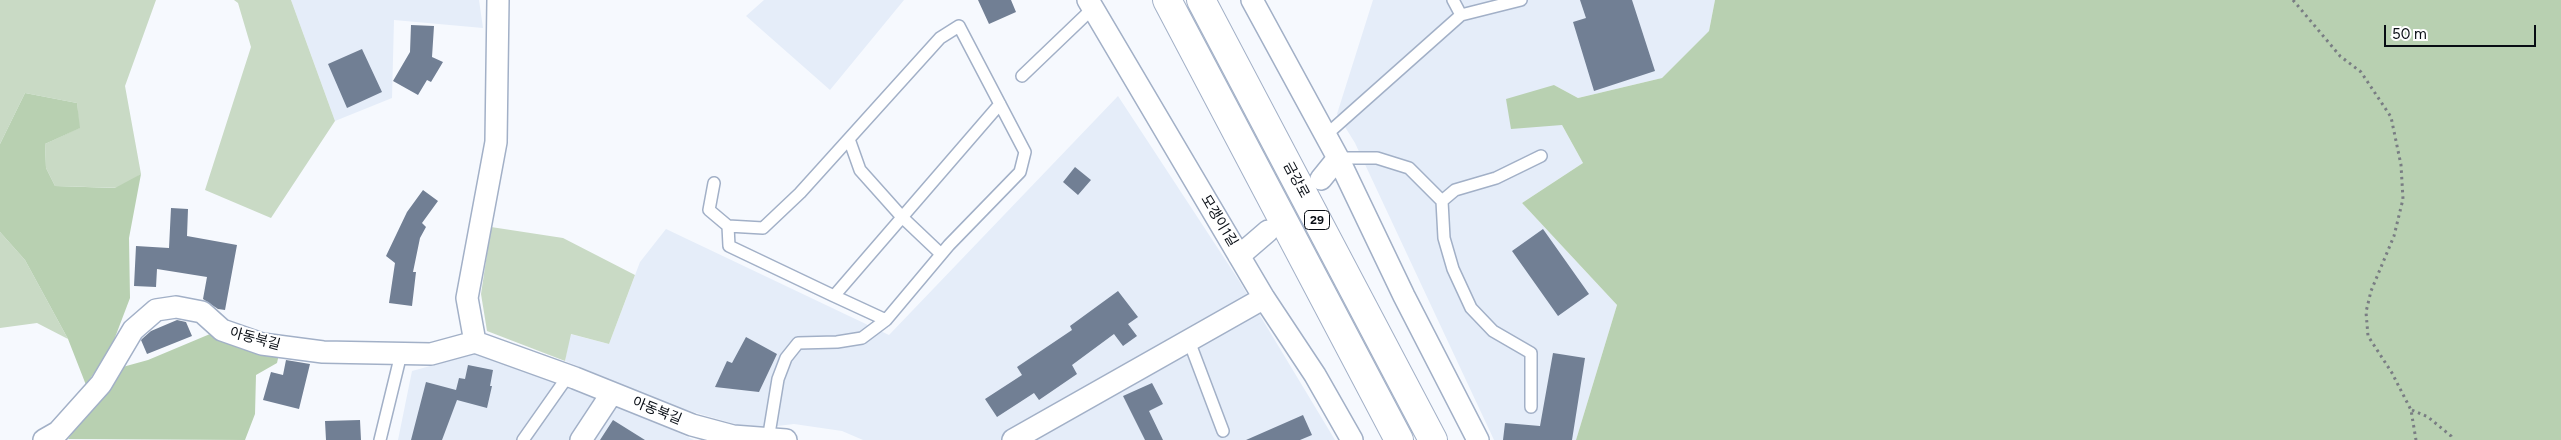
<!DOCTYPE html>
<html>
<head>
<meta charset="utf-8">
<style>
	body { margin:0 }
	#map { position:relative; width:2561px; height:440px; overflow:hidden; background:#f6f9fe; font-family:Figtree,sans-serif }
	canvas { display:block }
	.scale { position:absolute; left:2384px; top:25px; width:152px; height:22px; box-sizing:border-box; border:2px solid #080d14; border-top:0; padding-left:6px; font-size:15px; line-height:18px; white-space:nowrap; color:#080d14; -webkit-text-stroke:4px #fff; paint-order:stroke }
</style>
</head>
<body>
<div id="map">
<canvas width="2561" height="440"></canvas>
<div class="scale">50 m</div>
</div>
<script>
const ctx = document.querySelector('canvas').getContext('2d');
ctx.lineJoin = 'round';
function fillPath(path, color) { ctx.fillStyle = color; ctx.fill(path, 'evenodd'); }
const toPath = rows => new Path2D(rows.map(r => 'M' + r).join(''));
function strokePath(path, color, width, dash) { ctx.strokeStyle = color; ctx.lineWidth = width; ctx.lineCap = dash ? 'butt' : 'round'; ctx.setLineDash(dash || []); ctx.stroke(path); }
function drawText(font, color, halo, rows, align = 'center') {
  ctx.font = font + ' Figtree,"Noto Sans KR",sans-serif'; ctx.lineWidth = 4; ctx.setLineDash([]); ctx.textBaseline = 'middle'; ctx.strokeStyle = halo; ctx.fillStyle = color; for (const [text, x, y, turn = 0] of rows) {
    ctx.save(); ctx.translate(x, y); ctx.rotate((+turn || 0) * Math.PI / 180); ctx.textAlign = isNaN(turn) ? turn : align; if (halo) ctx.strokeText(text, 0, 0); ctx.fillText(text, 0, 0); ctx.restore();
  }
}
fillPath(toPath([
	[291,0,479,0,483,28,394,20,392,98,335,121],
	[764,0,904,0,830,90,746,16],
	[1373,0,1715,0,1709,31,1662,78,1578,98,1554,85,1562,125,1583,163,1522,203,1617,305,1576,440,1494,440,1355,143,1337,114],
	[1118,96,1238,279,1335,440,863,440,842,431,794,424,752,429,676,407,565,361,570,334,609,344,640,262,666,229,889,335],
	[474,354,615,402,694,440,398,440,412,371]
]), '#e5edf9');
fillPath(toPath([
	[0,0,156,0,125,86,141,174,121,188,55,186,46,168,45,144,79,128,77,103,25,93,0,144],
	[234,0,291,0,335,121,271,218,205,190,251,47,238,3],
	[491,227,563,238,635,275,609,344,571,334,565,361,487,331,481,294],
	[0,232,25,260,68,339,37,323,0,328]
]), '#c9dac5');
fillPath(toPath([
	[1715,0,2561,0,2561,440,1576,440,1617,305,1522,203,1583,163,1562,125,1511,129,1506,99,1554,85,1578,98,1662,78,1709,31],
	[25,93,77,103,80,128,45,144,46,168,55,186,115,188,141,174,129,238,130,298,111,348,86,385,68,339,25,260,0,232,0,144],
	[210,334,279,354,277,363,256,375,255,414,245,440,68,439,119,368,148,360]
]), '#b8d0b1');
fillPath(toPath([
	[978,0,1011,0,1016,12,989,24],
	[1580,0,1632,0,1655,71,1594,91,1573,22,1586,18],
	[411,25,434,26,432,57,443,62,431,82,427,80,418,95,393,81,410,52],
	[362,49,382,92,347,108,328,64],
	[1075,167,1091,180,1078,195,1063,182],
	[423,190,438,201,422,223,426,227,420,238,413,272,416,272,412,306,389,303,395,263,386,256,407,212],
	[171,208,188,209,187,236,237,245,225,310,218,309,203,299,207,277,157,269,156,287,134,286,136,246,169,248],
	[1543,229,1589,294,1558,316,1512,251],
	[1118,291,1138,317,1128,324,1137,336,1123,346,1114,334,1072,365,1077,374,1039,400,1034,393,997,417,985,399,1022,375,1017,367,1072,330,1070,326],
	[177,320,186,322,192,336,147,354,141,340,143,338,151,331],
	[746,337,777,354,759,392,715,387,727,361,732,363],
	[1553,353,1585,358,1572,440,1503,440,1505,423,1540,426],
	[286,360,310,364,299,409,263,400,271,372,283,375],
	[468,365,493,370,490,386,492,386,487,408,457,400,442,440,411,440,426,382,456,390,459,378,465,379],
	[1152,383,1163,404,1149,411,1163,440,1145,440,1123,396],
	[1303,415,1312,435,1300,440,1246,440],
	[360,420,361,440,326,440,325,421],
	[613,420,645,440,600,440]
]), '#717f94');
const lane = toPath([
	[1453,0,1461,15],
	[1022,76,1093,8],
	[1326,135,1461,15,1521,0],
	[849,139,860,170,902,217,941,254],
	[1338,158,1377,158,1409,168,1442,201,1444,238,1453,269,1471,308,1493,331,1531,353,1531,407],
	[714,183,709,210,728,226,763,228,800,193,940,38,959,26,1025,152,1020,172,949,245,886,320,834,296],
	[1442,201,1455,190,1496,178,1541,156],
	[728,226,729,246,834,296,1000,104],
	[1189,341,1223,431],
	[380,440,401,354],
	[523,440,568,376],
	[768,440,778,379,786,358,798,343,837,342,862,338,886,320]
]);
const street = toPath([
	[1088,0,1264,298,1315,375,1352,440],
	[1252,0,1338,158,1404,296,1478,440],
	[1321,179,1338,158],
	[1239,256,1268,231],
	[475,342,467,298,496,142,498,0],
	[44,440,58,432,101,384,133,330,156,310,176,307,202,312,222,330,262,344,323,352,431,354,475,342,575,378,692,425,733,436,786,440],
	[581,440,612,393],
	[1013,440,1264,298]
]);
const highway = toPath([
	[1167,0,1399,440],
	[1201,0,1433,440]
]);
strokePath(lane, '#a2b0c7', 14);
strokePath(street, '#a2b0c7', 24);
strokePath(highway, '#a2b0c7', 30);
strokePath(toPath([
	[2293,0,2340,56,2361,72,2391,117,2401,165,2403,199,2394,236,2371,291,2366,312,2368,336,2392,373,2411,410,2416,440],
	[2412,410,2428,417,2451,436,2453,440]
]), '#797d83', 3, [2.5, 4]);
strokePath(lane, '#fff', 11);
strokePath(street, '#fff', 21);
strokePath(highway, '#fff', 28);
for (const [x, y, w] of [
	[1317,220,25]
]) { const box = new Path2D(); box.roundRect(x - w / 2, y - 9.5, w, 19, 4); ctx.fillStyle = '#fff'; ctx.fill(box); strokePath(box, '#080d14', 1); }
drawText('bold 12px', '#080d14', null, [
	["29",1317,220]
]);
drawText('14px', '#080d14', '#fff', [
	["금강로",1296,180,62],
	["모갱이1길",1219,221,59],
	["아동북길",255,339,15],
	["아동북길",657,411,22]
]);
</script>
</body>
</html>
